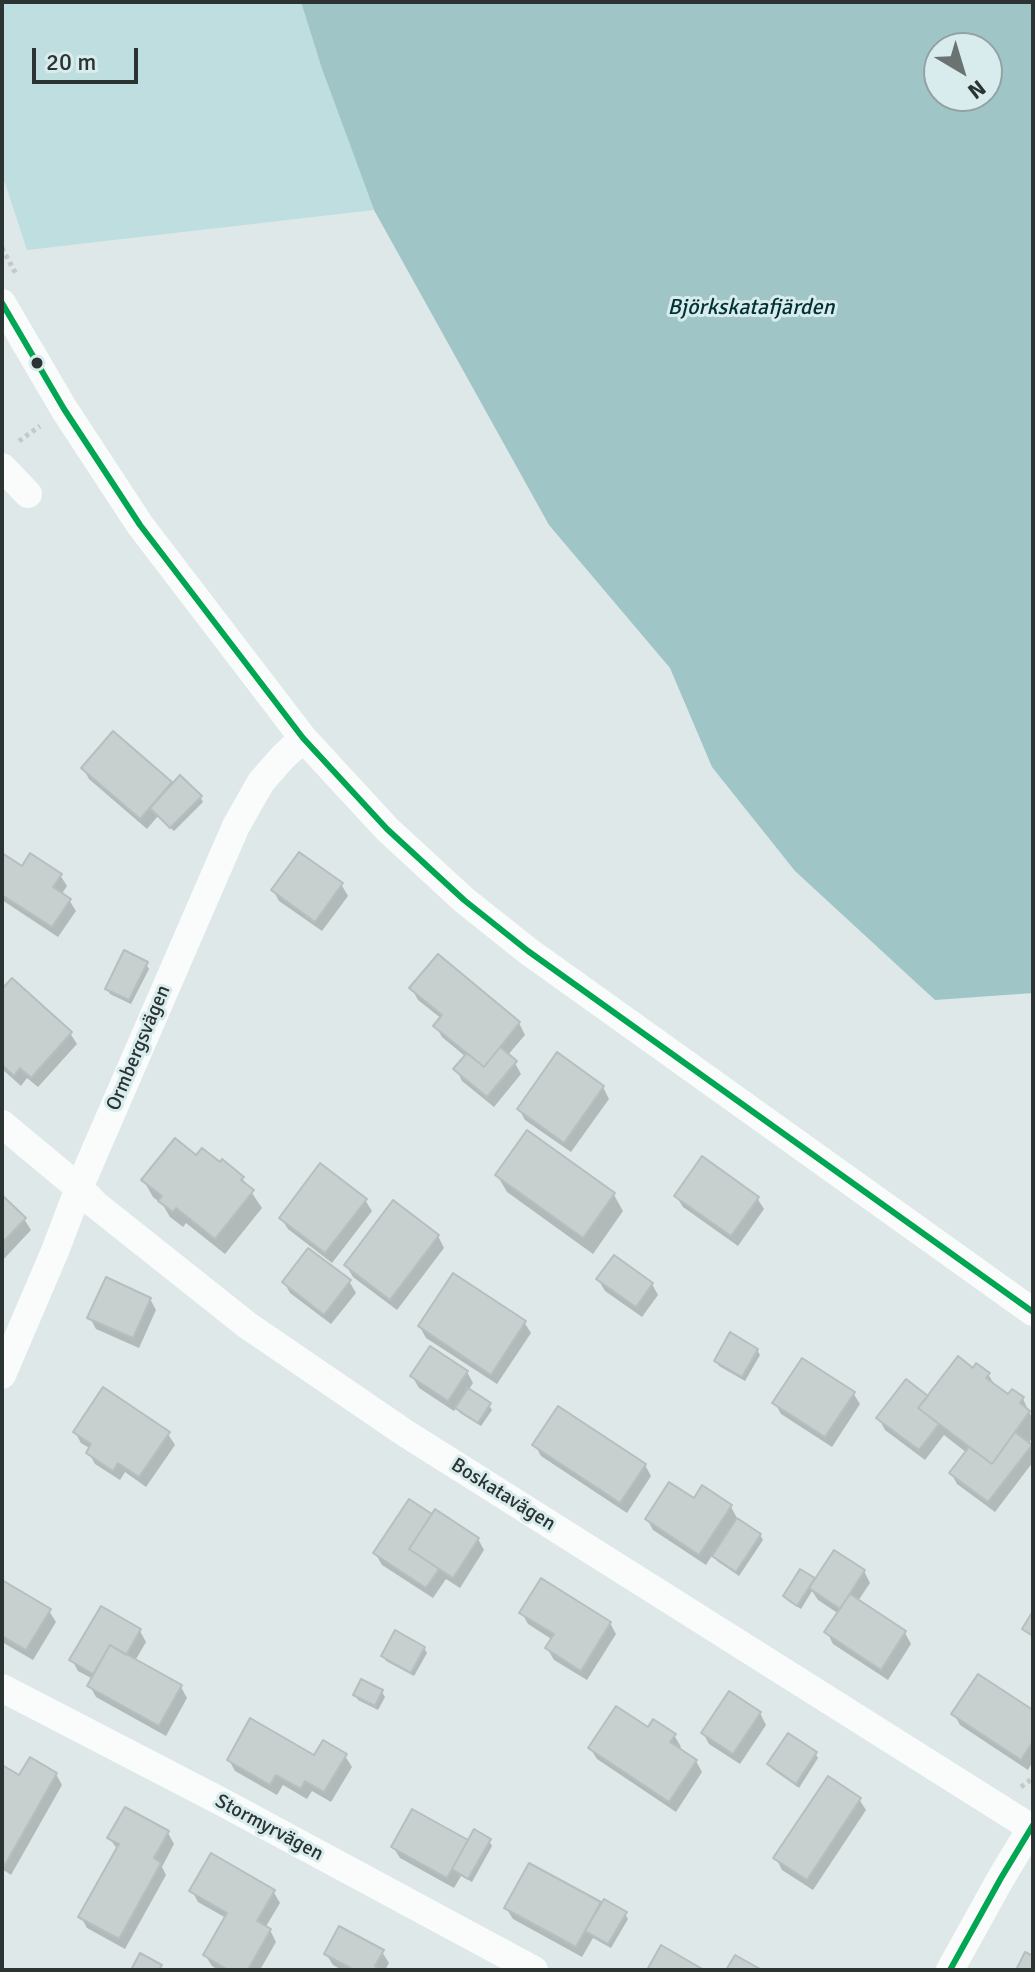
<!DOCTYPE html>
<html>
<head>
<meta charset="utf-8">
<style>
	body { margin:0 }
	#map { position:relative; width:1035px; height:1972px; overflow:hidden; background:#dee8e8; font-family:Signika,sans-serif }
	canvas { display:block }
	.frame { position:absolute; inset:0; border:4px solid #2b3333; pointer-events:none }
	.north { position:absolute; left:923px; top:32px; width:80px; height:80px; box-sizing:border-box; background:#d9eced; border:2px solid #93a2a3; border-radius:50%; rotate:142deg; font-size:22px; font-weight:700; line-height:32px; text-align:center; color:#2b3333 }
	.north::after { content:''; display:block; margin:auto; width:28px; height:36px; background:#6a7272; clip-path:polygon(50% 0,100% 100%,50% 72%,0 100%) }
	.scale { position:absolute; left:32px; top:48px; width:106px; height:36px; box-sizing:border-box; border:4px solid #2b3333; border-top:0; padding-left:10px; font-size:24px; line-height:28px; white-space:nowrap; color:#2b3333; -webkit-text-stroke:6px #d9eced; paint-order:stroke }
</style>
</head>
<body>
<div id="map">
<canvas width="1035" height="1972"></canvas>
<div class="frame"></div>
<div class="north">N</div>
<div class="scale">20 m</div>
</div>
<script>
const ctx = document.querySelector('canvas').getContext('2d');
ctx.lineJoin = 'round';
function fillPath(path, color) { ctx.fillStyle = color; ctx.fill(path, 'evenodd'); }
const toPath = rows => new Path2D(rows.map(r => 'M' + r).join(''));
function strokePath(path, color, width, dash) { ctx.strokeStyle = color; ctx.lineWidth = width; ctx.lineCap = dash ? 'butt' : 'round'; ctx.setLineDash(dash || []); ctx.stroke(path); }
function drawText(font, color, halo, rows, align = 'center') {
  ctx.font = font + ' Signika,sans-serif'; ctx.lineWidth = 6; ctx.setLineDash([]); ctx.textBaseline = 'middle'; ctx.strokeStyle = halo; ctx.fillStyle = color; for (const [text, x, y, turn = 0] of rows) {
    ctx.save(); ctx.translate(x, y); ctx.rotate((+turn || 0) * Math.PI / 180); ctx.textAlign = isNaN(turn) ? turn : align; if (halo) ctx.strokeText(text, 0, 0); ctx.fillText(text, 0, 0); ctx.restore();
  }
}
fillPath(toPath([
	[2,2,301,2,322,69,374,210,27,250,2,174]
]), '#bfdedf');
fillPath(toPath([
	[301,2,1033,2,1033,993,935,1000,795,871,712,767,670,668,549,525,374,210,322,69],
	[939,48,987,48,987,96,939,96]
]), '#a0c5c7');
fillPath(toPath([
	[83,768,170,783,172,786,200,797,203,802,174,831,158,816,147,829,89,779],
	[2,856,22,869,60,875,67,886,61,895,69,900,76,911,58,937,2,900],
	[341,884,348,896,322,931,279,901,273,890],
	[146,964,149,969,131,1004,110,994,107,989],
	[412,989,519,1023,525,1035,507,1056,515,1063,521,1074,494,1107,462,1081,456,1069,466,1057,442,1037,436,1026,442,1019,418,1000],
	[2,992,70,1033,77,1044,38,1087,27,1078,21,1086,2,1069],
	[603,1087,609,1099,571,1152,525,1120,519,1109],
	[197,1158,242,1178,262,1208,225,1254,186,1223,183,1227,170,1217,163,1205,153,1197,144,1181],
	[497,1175,614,1195,623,1211,593,1254,507,1192],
	[676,1196,757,1198,764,1209,738,1246,683,1207],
	[2,1198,24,1219,31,1230,2,1261],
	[365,1200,372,1211,332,1263,288,1229,281,1218],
	[394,1203,438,1236,444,1248,397,1310,353,1277,346,1265],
	[598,1279,652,1284,658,1295,642,1317,605,1291],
	[349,1281,356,1293,331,1324,290,1293,284,1282],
	[150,1299,156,1310,139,1348,96,1329,90,1318],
	[524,1322,531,1333,497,1384,426,1338,420,1327],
	[757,1350,760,1355,745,1381,719,1366,716,1361],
	[973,1371,988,1374,996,1387,1008,1397,1023,1399,1033,1420,1033,1437,1028,1444,1033,1451,1033,1462,995,1512,957,1484,951,1473,967,1453,944,1435,925,1460,885,1430,879,1419,926,1397],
	[467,1372,473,1383,468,1391,489,1405,492,1410,481,1426,460,1413,457,1407,454,1411,419,1388,412,1376],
	[853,1393,860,1404,832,1447,781,1414,775,1403],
	[75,1432,168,1434,175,1445,146,1487,125,1472,120,1480,95,1464,89,1453,91,1449,81,1443],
	[535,1445,645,1465,651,1476,627,1513,541,1456],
	[694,1501,731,1507,737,1518,736,1520,760,1535,763,1540,739,1576,717,1561,713,1554,706,1565,653,1530,647,1519],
	[433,1517,478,1539,484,1550,460,1588,446,1579,433,1598,382,1565,375,1553],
	[864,1571,870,1583,858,1601,905,1633,911,1644,888,1680,833,1644,827,1632,839,1614,818,1600,812,1591,801,1609,788,1601,785,1596,814,1580,815,1582],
	[2,1582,49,1611,56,1622,33,1660,2,1642],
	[522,1613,610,1623,616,1634,587,1680,554,1660,547,1648,553,1640,528,1624],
	[140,1631,146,1642,135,1661,181,1687,187,1698,166,1736,96,1697,90,1686,93,1679,78,1671,72,1660],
	[424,1648,427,1653,414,1676,386,1661,383,1656],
	[382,1692,385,1697,378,1710,358,1700,355,1695],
	[1033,1712,1033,1761,1028,1770,960,1725,954,1714],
	[760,1713,766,1725,740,1764,709,1744,703,1733],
	[648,1730,674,1735,681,1747,678,1750,696,1761,702,1772,676,1812,597,1759,590,1748],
	[815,1753,818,1758,799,1788,772,1769,769,1764],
	[345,1756,352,1767,331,1802,312,1791,307,1799,283,1785,277,1795,235,1771,229,1760,315,1758],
	[2,1767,20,1778,56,1774,62,1785,11,1875,2,1869],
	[859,1799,866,1810,813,1890,782,1870,776,1858],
	[168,1833,174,1844,162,1867,166,1875,125,1949,87,1928,81,1917,118,1850,109,1838],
	[489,1841,492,1846,472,1882,461,1876,454,1888,400,1858,393,1847],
	[192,1891,273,1891,280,1903,265,1928,270,1930,276,1942,260,1970,218,1970,212,1966,205,1955,226,1918,198,1902],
	[600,1904,601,1907,625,1914,628,1919,611,1948,593,1938,582,1957,513,1919,506,1908],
	[382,1952,389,1963,385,1970,342,1970,333,1965,326,1954]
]), '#0003');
const building = toPath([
	[113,731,172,782,140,819,81,768,113,731],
	[180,775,202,796,170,828,150,808,180,775],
	[299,852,343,883,315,922,271,890,299,852],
	[2,853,22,866,30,853,62,874,53,887,71,899,52,927,2,895,2,853],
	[124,950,148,962,129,1000,105,989,124,950],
	[438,954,520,1022,484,1067,433,1026,442,1015,409,988,438,954],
	[12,978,72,1032,31,1078,20,1068,14,1076,2,1065,2,989,12,978],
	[500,1047,517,1061,487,1097,453,1069,467,1053,484,1067,500,1047],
	[557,1052,604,1086,564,1143,517,1109,557,1052],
	[527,1130,615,1193,583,1238,495,1175,527,1130],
	[175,1138,196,1155,202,1148,220,1162,222,1159,244,1177,241,1180,254,1190,215,1239,176,1208,173,1212,158,1201,162,1196,141,1180,175,1138],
	[702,1156,759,1197,731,1236,674,1196,702,1156],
	[320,1163,367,1199,325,1253,279,1218,320,1163],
	[2,1195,26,1218,2,1243,2,1195],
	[393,1200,439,1235,390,1300,344,1265,393,1200],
	[308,1248,351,1280,324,1315,282,1282,308,1248],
	[614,1255,653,1283,636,1307,596,1279,614,1255],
	[453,1273,526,1321,491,1375,418,1326,453,1273],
	[106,1277,151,1298,133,1338,87,1318,106,1277],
	[730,1332,758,1349,742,1377,714,1361,730,1332],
	[430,1346,468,1371,448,1401,410,1376,430,1346],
	[958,1356,973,1368,976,1363,990,1373,986,1378,1008,1394,1012,1389,1024,1397,1020,1403,1030,1411,992,1464,918,1408,958,1356],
	[802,1358,855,1392,825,1437,772,1403,802,1358],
	[906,1379,928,1396,918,1408,939,1424,919,1450,876,1418,906,1379],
	[103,1387,170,1432,139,1477,118,1463,113,1471,86,1453,91,1444,73,1432,103,1387],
	[468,1388,491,1403,478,1423,455,1408,468,1388],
	[558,1406,646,1464,620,1503,532,1445,558,1406],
	[1015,1432,1032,1445,988,1502,949,1473,969,1447,992,1464,1015,1432],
	[669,1482,694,1498,702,1485,732,1505,699,1555,645,1519,669,1482],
	[409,1499,432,1514,409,1549,439,1569,426,1588,373,1553,409,1499],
	[435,1509,479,1538,453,1578,409,1549,435,1509],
	[737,1518,761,1534,736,1572,712,1556,737,1518],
	[834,1550,865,1570,840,1609,809,1588,834,1550],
	[800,1569,815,1578,797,1606,783,1596,800,1569],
	[541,1578,611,1622,581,1671,545,1648,554,1634,519,1613,541,1578],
	[2,1580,51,1609,26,1650,2,1636,2,1580],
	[850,1594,906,1631,881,1670,824,1632,850,1594],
	[101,1606,141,1629,126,1655,110,1645,93,1674,69,1660,101,1606],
	[1033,1611,1033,1636,1022,1629,1033,1611],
	[395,1630,425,1647,411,1673,381,1656,395,1630],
	[110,1645,182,1685,159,1726,87,1686,110,1645],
	[978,1674,1033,1710,1033,1741,1021,1760,951,1714,978,1674],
	[361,1679,383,1690,375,1706,353,1695,361,1679],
	[729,1691,761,1712,733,1754,701,1733,729,1691],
	[616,1706,648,1727,653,1719,676,1734,670,1742,697,1760,669,1802,588,1748,616,1706],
	[250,1718,314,1755,323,1740,347,1754,324,1792,305,1781,301,1789,276,1775,270,1785,227,1760,250,1718],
	[788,1733,817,1752,796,1784,767,1764,788,1733],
	[30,1757,57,1773,5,1865,2,1863,2,1765,19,1775,30,1757],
	[828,1776,861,1798,807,1880,773,1858,828,1776],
	[125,1807,169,1831,154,1858,161,1863,119,1939,78,1917,119,1844,107,1838,125,1807],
	[412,1809,468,1840,447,1878,391,1847,412,1809],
	[474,1829,491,1839,468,1879,452,1869,474,1829],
	[211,1853,275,1890,257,1921,271,1929,248,1970,228,1970,203,1955,227,1913,189,1891,211,1853],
	[529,1863,601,1902,576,1947,504,1908,529,1863],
	[604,1899,627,1912,608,1944,585,1931,604,1899],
	[339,1926,384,1950,375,1966,383,1970,354,1970,324,1954,339,1926],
	[661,1945,704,1970,647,1970,661,1945],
	[1025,1952,1033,1956,1033,1970,1016,1970,1025,1952],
	[140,1953,162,1965,159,1970,131,1970,140,1953],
	[735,1955,762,1970,726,1970,735,1955]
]);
fillPath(building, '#c7cfcf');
strokePath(building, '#b6bebf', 2);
strokePath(toPath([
	[2,248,16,274],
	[19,441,40,426],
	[1021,1787,1033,1778]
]), '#c4c8c8', 5, [4, 4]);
strokePath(toPath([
	[2,303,64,409,140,525,303,738,387,829,464,900,528,951,1033,1312],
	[2,467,28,494],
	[2,1124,79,1188,96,1205,247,1325,405,1433,1033,1829],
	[2,1375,55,1251,79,1188,236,826,261,782,282,758,303,738],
	[2,1688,224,1803,534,1970],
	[950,1970,1001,1878,1033,1825]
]), '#fafcfc', 28);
strokePath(toPath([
	[2,303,64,409,140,525,303,738,387,829,464,900,528,951,1033,1312],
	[950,1970,1001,1878,1033,1825]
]), '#00a651', 6);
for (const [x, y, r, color] of [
	[37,363,7,"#2b3333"]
]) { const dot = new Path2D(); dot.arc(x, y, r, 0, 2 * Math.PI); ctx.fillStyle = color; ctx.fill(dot); strokePath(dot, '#d9eced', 3); }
drawText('20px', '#2b3333', '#d9eced', [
	["Ormbergsvägen",139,1048,-67],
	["Boskatavägen",503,1495,32],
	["Stormyrvägen",269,1828,28]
]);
drawText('italic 22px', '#003134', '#d9eced', [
	["Björkskatafjärden",751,308]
]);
</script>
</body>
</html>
